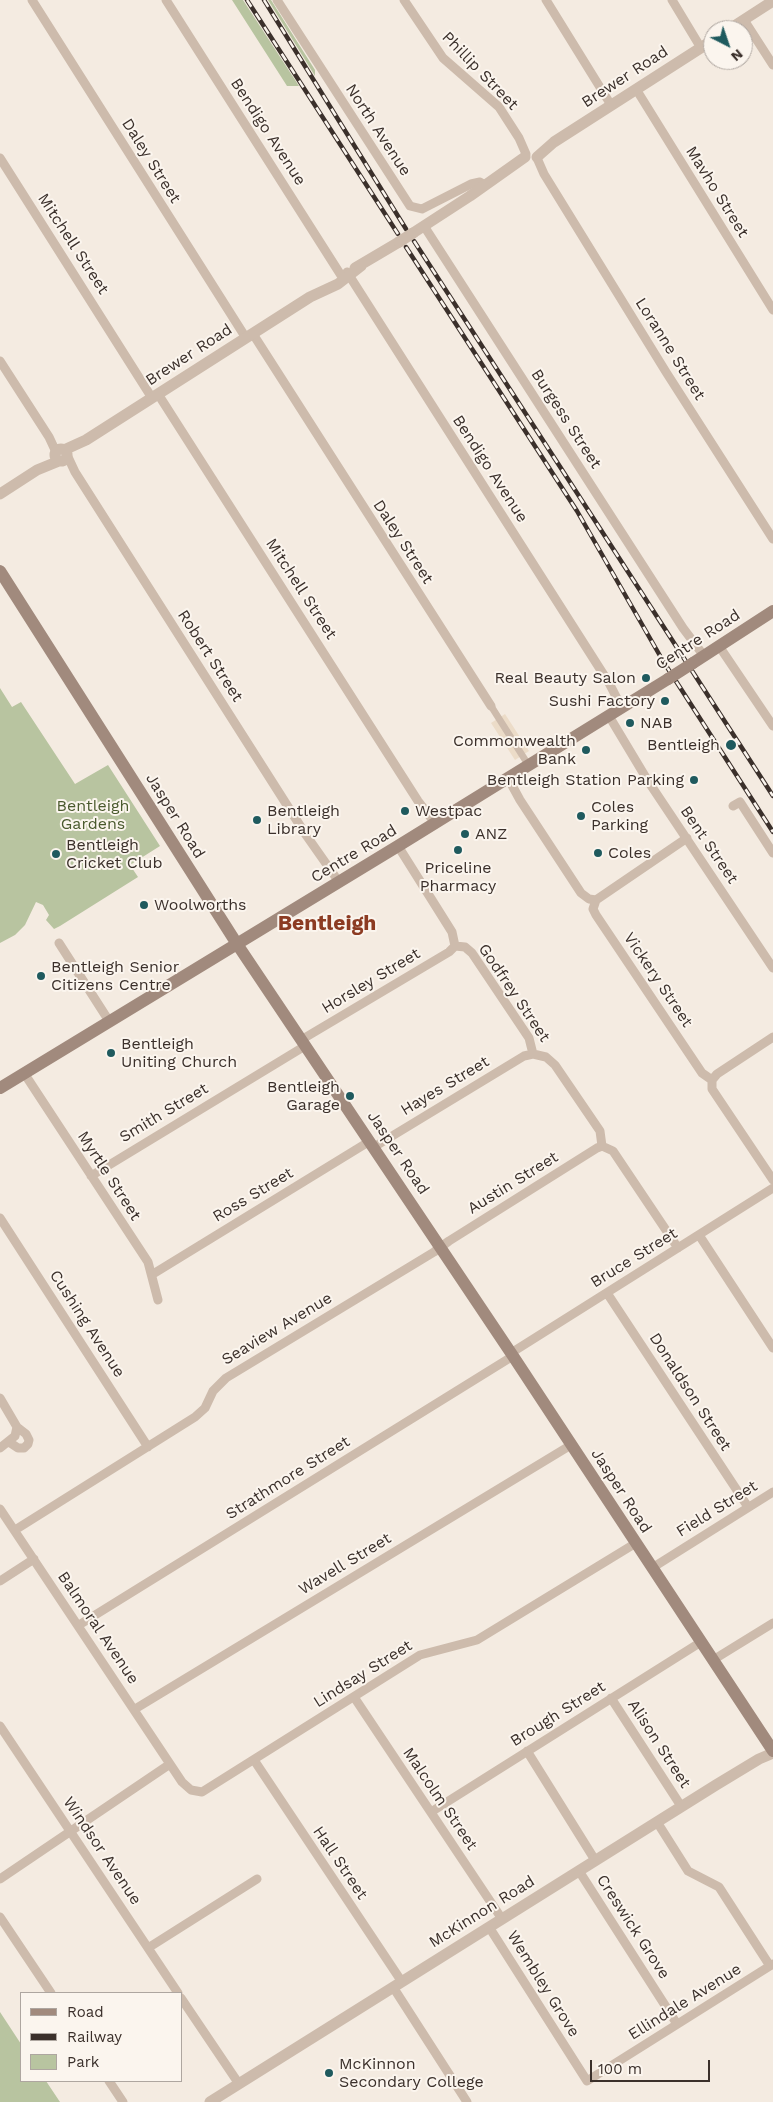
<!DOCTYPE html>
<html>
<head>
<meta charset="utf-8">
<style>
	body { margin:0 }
	#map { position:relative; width:773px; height:2102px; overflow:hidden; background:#f4ebe1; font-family:"Work Sans",sans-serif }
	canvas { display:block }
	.legend { position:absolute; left:20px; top:1992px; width:162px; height:90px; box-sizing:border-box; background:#fbf5ee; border:1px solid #aea6a0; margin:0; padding:6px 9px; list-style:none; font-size:15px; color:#3b302b }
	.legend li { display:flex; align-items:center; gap:10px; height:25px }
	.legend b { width:25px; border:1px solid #aea6a0 }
	.north { position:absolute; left:703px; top:20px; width:50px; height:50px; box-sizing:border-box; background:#fbf5ee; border:1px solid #aea6a0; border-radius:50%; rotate:139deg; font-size:14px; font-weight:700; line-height:20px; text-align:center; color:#3b302b }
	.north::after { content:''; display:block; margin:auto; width:18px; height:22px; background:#1f5a5e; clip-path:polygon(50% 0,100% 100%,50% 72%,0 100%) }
	.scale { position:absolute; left:590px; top:2060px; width:120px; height:22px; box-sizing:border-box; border:2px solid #3b302b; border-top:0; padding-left:6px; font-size:15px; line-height:18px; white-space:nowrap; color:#3b302b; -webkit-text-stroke:4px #fbf5ee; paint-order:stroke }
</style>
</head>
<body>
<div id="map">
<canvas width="773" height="2102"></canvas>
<ul class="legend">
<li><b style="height:6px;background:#a18a7d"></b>Road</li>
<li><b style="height:6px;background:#3b302b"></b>Railway</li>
<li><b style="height:14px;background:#b8c4a0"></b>Park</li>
</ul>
<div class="north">N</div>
<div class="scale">100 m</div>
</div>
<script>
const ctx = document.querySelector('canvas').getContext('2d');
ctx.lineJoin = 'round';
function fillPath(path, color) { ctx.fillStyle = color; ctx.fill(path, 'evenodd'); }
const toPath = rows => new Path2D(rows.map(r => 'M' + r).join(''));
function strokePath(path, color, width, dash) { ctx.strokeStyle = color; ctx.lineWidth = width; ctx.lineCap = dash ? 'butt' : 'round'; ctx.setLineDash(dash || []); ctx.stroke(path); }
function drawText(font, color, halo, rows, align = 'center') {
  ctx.font = font + ' "Work Sans",sans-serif'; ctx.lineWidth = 4; ctx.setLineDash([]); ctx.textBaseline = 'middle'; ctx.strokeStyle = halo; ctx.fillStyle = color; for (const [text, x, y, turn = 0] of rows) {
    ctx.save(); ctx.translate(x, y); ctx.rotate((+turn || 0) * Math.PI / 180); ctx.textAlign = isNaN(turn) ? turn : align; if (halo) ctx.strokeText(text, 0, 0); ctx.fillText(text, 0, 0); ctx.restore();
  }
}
fillPath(toPath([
	[232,0,243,0,299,86,287,86],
	[268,0,271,0,315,70,315,76],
	[0,688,12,707,21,702,75,784,108,765,160,846,130,865,138,877,60,926,54,929,46,920,49,915,43,905,36,902,25,925,15,935,0,943],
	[0,2012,21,2044,21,2081,46,2081,60,2102,0,2102]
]), '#b8c4a0');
fillPath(toPath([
	[505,714,529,751,515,760,491,723]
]), '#ecdcc8');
strokePath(toPath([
	[491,706,529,766]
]), '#cdbbac', 7);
strokePath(toPath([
	[32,0,246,338],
	[166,0,344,280],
	[277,0,410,206,422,209,471,184,480,182,485,185],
	[404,0,443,58,499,107,519,138,526,154],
	[546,0,611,105],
	[672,0,701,48],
	[744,20,773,65],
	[636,89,773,310],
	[0,158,152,398],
	[537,158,544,174,666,372,773,539],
	[424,226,683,628,704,656],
	[347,272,609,683,622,708],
	[253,334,491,706],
	[0,361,49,437,56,452],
	[158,394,418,801,435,823],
	[68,457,75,472,306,835,339,882],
	[719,646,773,726],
	[609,716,648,781,773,968],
	[508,778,520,800,581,893,589,899,596,900],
	[733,806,740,802,773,853],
	[398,846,452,932,455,946,465,947,472,953,529,1038,533,1054,546,1057,555,1065,600,1131,602,1146,613,1151,678,1248],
	[596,900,593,909,596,915,702,1073,712,1080,712,1089,773,1180],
	[596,900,687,838],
	[59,943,109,1021],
	[301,1040,449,952,455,946],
	[24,1073,148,1262,158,1300],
	[712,1080,717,1074,773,1037],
	[374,1147,524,1056,533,1054],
	[91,1176,305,1046],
	[0,1218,148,1447],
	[699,1235,773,1348],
	[153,1274,370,1141],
	[607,1293,748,1507],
	[511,1353,773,1188],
	[0,1398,17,1427,15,1436,0,1448],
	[9,1442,18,1448,24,1448,28,1444,29,1440,26,1434,17,1427],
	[0,1509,182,1782,191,1790,202,1792,420,1655,477,1640,636,1543],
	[15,1530,195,1417,205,1408,213,1391,226,1378,434,1252,449,1241,597,1148,602,1146],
	[652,1568,773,1492],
	[0,1581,34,1559],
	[79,1625,513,1356],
	[713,1660,773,1623],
	[354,1697,502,1919],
	[611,1698,681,1806],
	[135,1709,571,1445],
	[0,1726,178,1993],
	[527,1751,595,1860],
	[254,1760,402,1982],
	[431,1812,701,1642],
	[657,1822,688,1871,719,1887,770,1966],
	[579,1871,677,2024],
	[0,1879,170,1764],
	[0,1917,51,1993],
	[489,1927,587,2081,773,1964],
	[148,1948,257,1879],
	[393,1987,467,2102],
	[181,1998,239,2084],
	[109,2081,123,2102]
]), '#cdbbac', 9);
strokePath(toPath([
	[728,30,773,1],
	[537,157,554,142,713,40],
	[413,233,470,196,525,157],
	[355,268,399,242],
	'55 455a6 6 0 1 1 12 0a6 6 0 1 1-12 0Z',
	[64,450,86,440,310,297,338,284,361,266],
	[0,494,37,470,59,461],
	[210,2102,716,1785,759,1759,773,1753]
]), '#cdbbac', 11);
strokePath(toPath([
	[0,571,237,944,513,1356,773,1751],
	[693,663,773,611],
	[0,1088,398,846,668,679]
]), '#a18a7d', 12);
const rail = toPath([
	[247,0,398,234],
	[264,0,406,229],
	[414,241,773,796],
	[406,247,577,511,663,661,773,832]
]);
strokePath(rail, '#3b302b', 4.5);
strokePath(rail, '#fbf5ee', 2.5, [8]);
strokePath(toPath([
	[399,242,413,233]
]), '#cdbbac', 11);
strokePath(toPath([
	[668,679,693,663]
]), '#a18a7d', 12);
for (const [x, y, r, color] of [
	[646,678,5,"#1f5a5e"],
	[665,701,5,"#1f5a5e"],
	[630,723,5,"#1f5a5e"],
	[731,745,6,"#1f5a5e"],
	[586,750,5,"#1f5a5e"],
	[694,780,5,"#1f5a5e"],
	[405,811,5,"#1f5a5e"],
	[581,816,5,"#1f5a5e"],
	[257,820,5,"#1f5a5e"],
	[465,834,5,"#1f5a5e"],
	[458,850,5,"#1f5a5e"],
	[598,853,5,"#1f5a5e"],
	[56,854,5,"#1f5a5e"],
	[144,905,5,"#1f5a5e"],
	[41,976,5,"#1f5a5e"],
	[111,1053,5,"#1f5a5e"],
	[350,1096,5,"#1f5a5e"],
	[329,2073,5,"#1f5a5e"]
]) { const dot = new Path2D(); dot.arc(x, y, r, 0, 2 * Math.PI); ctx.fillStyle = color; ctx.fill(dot); strokePath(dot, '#fbf5ee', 2); }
drawText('16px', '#3b302b', '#fbf5ee', [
	["Phillip Street",480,71,46],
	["Brewer Road",625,77,-33],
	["North Avenue",378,130,57],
	["Bendigo Avenue",268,132,57],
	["Daley Street",151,161,58],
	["Mavho Street",717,192,58],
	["Mitchell Street",73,244,57],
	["Loranne Street",670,349,58],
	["Brewer Road",189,355,-33],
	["Burgess Street",566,419,57],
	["Bendigo Avenue",490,469,57],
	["Daley Street",403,542,57],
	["Mitchell Street",301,589,57],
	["Centre Road",698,640,-33],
	["Robert Street",210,656,57],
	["Jasper Road",175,816,58],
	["Bent Street",709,845,56],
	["Centre Road",354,854,-31],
	["Vickery Street",658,980,56],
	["Horsley Street",371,981,-31],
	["Godfrey Street",514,993,56],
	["Hayes Street",445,1086,-31],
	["Smith Street",164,1113,-31],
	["Jasper Road",398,1153,56],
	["Myrtle Street",109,1176,57],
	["Austin Street",513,1183,-32],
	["Ross Street",253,1195,-31],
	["Bruce Street",634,1258,-32],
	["Cushing Avenue",87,1324,57],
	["Seaview Avenue",277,1329,-31],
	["Donaldson Street",690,1392,57],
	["Strathmore Street",288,1478,-32],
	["Jasper Road",621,1491,57],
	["Field Street",717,1509,-32],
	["Wavell Street",345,1564,-31],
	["Balmoral Avenue",98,1628,56],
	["Lindsay Street",363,1674,-32],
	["Brough Street",558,1714,-32],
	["Alison Street",659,1744,57],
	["Malcolm Street",440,1799,56],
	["Windsor Avenue",102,1851,56],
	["Hall Street",340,1863,56],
	["McKinnon Road",482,1912,-32],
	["Creswick Grove",633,1927,57],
	["Wembley Grove",543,1984,58],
	["Ellindale Avenue",685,2002,-32]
]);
drawText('16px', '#3b302b', '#fbf5ee', [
	["Real Beauty Salon",636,678,"right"],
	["Sushi Factory",655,701,"right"],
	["NAB",640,723],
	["Commonwealth",576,741,"right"],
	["Bank",576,759,"right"],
	["Bentleigh",720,745,"right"],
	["Bentleigh Station Parking",684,780,"right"],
	["Coles",591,807],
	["Parking",591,825],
	["Bentleigh",267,811],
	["Library",267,829],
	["Westpac",415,811],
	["ANZ",475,834],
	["Bentleigh",66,845],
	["Cricket Club",66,863],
	["Coles",608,853],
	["Priceline",458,868,"center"],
	["Pharmacy",458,886,"center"],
	["Woolworths",154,905],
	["Bentleigh Senior",51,967],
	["Citizens Centre",51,985],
	["Bentleigh",121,1044],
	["Uniting Church",121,1062],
	["Bentleigh",340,1087,"right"],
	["Garage",340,1105,"right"],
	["McKinnon",339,2064],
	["Secondary College",339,2082]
], 'left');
drawText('16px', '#4a5a2e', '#fbf5ee', [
	["Bentleigh",93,806],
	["Gardens",93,824]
]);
drawText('bold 21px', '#8c3b22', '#fbf5ee', [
	["Bentleigh",327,924]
]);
</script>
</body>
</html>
